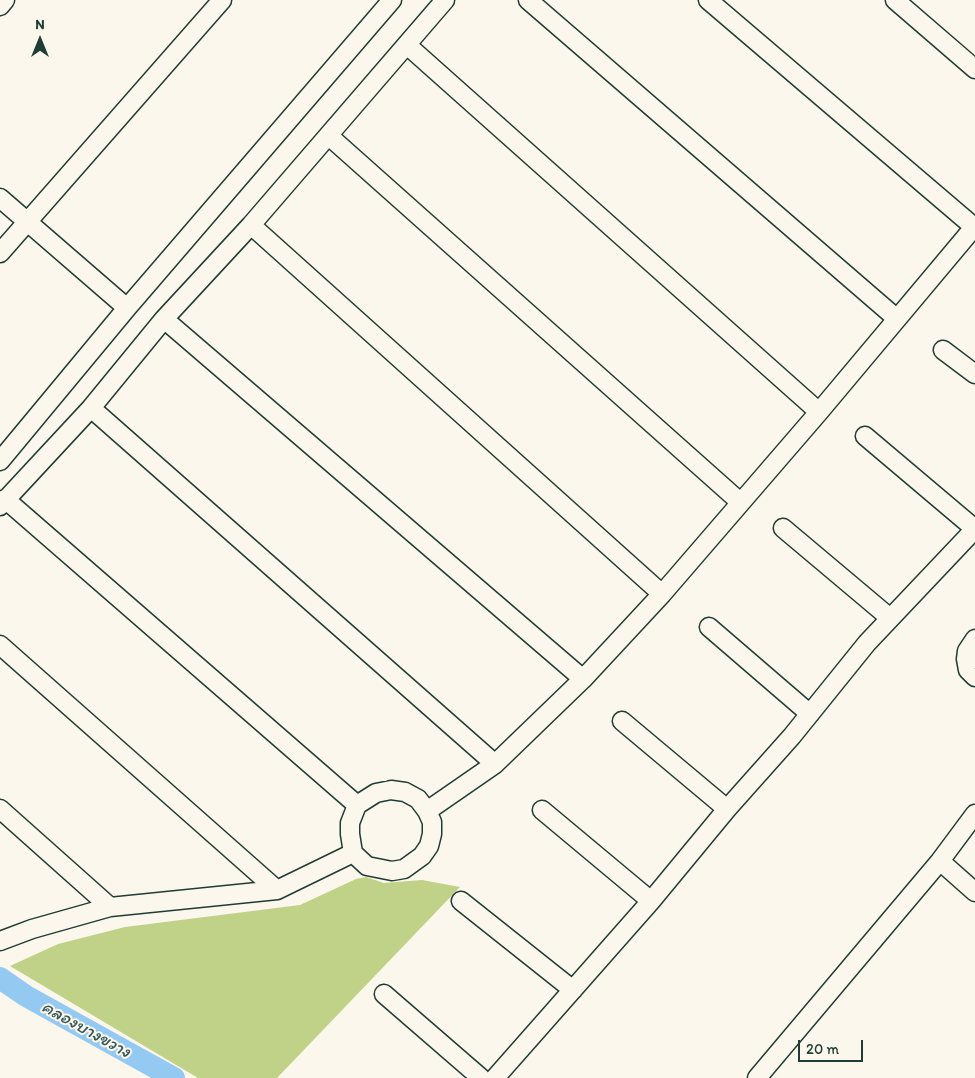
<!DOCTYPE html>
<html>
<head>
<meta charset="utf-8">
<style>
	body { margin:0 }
	#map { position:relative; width:975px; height:1078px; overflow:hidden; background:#fbf7ec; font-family:Itim,sans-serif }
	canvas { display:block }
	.north { position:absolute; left:15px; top:15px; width:50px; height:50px; -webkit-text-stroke:4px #fbf7ec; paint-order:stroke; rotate:0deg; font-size:14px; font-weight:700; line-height:20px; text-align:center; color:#1f3d34 }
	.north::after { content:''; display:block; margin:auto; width:18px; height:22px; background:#1f3d34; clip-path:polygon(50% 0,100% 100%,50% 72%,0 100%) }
	.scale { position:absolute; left:798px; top:1040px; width:65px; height:22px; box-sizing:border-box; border:2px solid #1f3d34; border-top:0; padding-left:6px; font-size:15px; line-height:18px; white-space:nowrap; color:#1f3d34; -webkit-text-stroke:4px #fbf7ec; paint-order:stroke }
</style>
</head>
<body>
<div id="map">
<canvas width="975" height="1078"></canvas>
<div class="north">N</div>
<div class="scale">20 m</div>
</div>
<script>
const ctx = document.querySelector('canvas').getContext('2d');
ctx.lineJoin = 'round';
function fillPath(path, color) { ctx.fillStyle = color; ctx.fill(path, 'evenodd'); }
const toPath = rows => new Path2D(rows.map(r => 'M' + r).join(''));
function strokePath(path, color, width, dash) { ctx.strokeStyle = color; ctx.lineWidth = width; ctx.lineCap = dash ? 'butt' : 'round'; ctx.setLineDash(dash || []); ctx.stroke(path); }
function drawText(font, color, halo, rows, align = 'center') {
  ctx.font = font + ' Itim,"Playpen Sans Thai",sans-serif'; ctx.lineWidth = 4; ctx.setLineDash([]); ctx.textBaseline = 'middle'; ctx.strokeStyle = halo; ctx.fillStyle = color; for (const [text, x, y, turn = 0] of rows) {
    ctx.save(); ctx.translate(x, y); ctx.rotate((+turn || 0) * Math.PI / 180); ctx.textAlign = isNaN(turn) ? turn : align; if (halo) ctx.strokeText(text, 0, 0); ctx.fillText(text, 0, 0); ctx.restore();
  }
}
fillPath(toPath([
	[366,877,384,883,422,880,460,887,277,1078,198,1078,10,966,58,944,125,927,300,905,356,879]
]), '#bfd287');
strokePath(toPath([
	[0,978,26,996,174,1078]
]), '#94c9f2', 22);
const minor = toPath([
	[528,0,896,318],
	[708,0,974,227],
	[895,0,975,69],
	[0,6,5,0],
	[407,45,819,412],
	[329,136,740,502],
	[0,198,127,308],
	[251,225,662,594],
	[0,253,222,0],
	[164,319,583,679],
	[943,350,975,374],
	[91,408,495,764],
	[865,436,975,529],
	[0,461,127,308,392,0],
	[5,499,357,805],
	[0,506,91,408,164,319,251,225,445,0],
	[783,528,890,618],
	[709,627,810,714],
	[975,639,967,651,966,659,968,670,975,677],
	[0,645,277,890],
	[622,721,727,809],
	[391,790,405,792,418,799,427,811,432,822,432,834,429,846,422,856,404,869,392,871,367,866,353,853,350,834,350,823,357,805,376,793,391,790],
	[0,809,110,907],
	[542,810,651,901],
	[427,811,495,764,583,679,662,594,819,412,975,226],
	[940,861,975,892],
	[461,901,573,990],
	[0,941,32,929,110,907,277,890,353,853],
	[384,994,481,1078],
	[495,1078,651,901,727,809,792,736,867,643,975,529],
	[757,1078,940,861,975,814]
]);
strokePath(minor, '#1f3d34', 21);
strokePath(minor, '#fbf7ec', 18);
drawText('italic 18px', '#36595a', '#fbf7ec', [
	["คลองบางขวาง",86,1030,29]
]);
</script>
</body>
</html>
